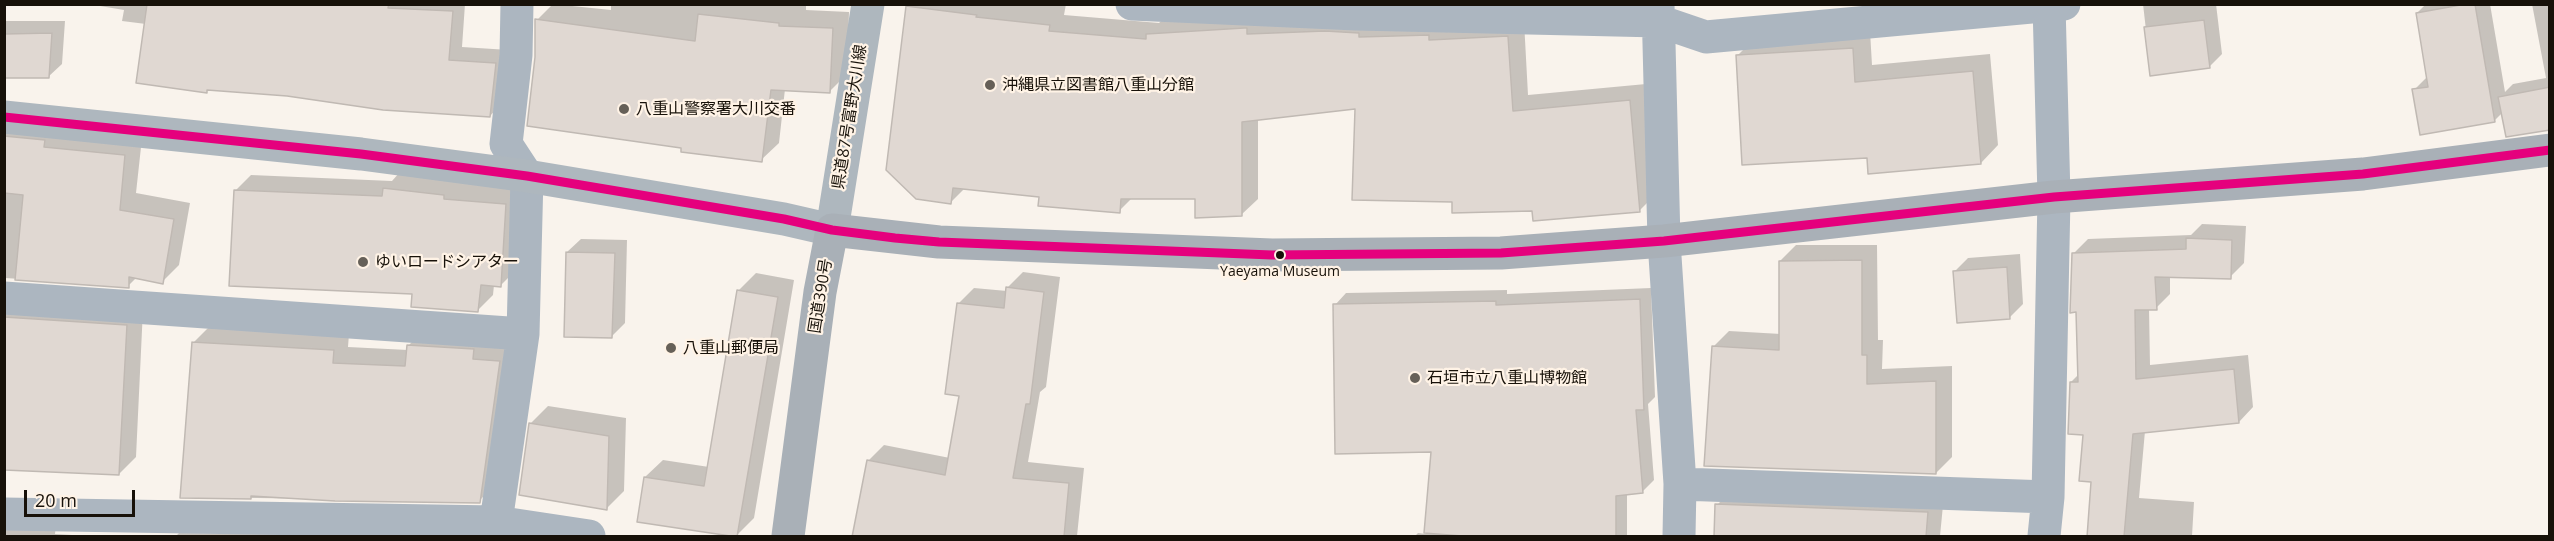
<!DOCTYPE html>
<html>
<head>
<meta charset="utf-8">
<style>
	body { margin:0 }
	#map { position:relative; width:2554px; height:541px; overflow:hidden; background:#f9f3ec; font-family:"Open Sans",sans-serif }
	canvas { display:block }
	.frame { position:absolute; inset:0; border:6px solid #171109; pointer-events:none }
	.scale { position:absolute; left:24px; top:490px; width:111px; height:27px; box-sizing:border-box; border:3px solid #171109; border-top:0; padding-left:8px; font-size:18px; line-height:21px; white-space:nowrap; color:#171109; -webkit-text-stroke:4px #fff3e6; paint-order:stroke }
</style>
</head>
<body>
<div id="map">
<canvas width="2554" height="541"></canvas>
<div class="frame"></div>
<div class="scale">20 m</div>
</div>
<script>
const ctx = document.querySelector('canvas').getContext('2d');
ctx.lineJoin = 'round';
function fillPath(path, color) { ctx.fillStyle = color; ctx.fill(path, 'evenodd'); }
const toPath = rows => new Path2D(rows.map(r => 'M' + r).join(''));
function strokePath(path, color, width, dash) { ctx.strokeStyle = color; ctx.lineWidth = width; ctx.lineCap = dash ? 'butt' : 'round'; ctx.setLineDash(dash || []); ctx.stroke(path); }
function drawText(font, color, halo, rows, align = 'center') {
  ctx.font = font + ' "Open Sans","Noto Sans JP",sans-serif'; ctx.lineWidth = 4.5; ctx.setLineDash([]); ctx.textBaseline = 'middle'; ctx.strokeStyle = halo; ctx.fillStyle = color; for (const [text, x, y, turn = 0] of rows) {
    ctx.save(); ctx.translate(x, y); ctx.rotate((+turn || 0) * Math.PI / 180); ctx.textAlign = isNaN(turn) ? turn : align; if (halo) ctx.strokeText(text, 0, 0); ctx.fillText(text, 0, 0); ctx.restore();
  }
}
fillPath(toPath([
	[465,4,462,47,509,50,503,102,490,116,287,95,209,89,206,92,146,24,122,21,124,10,94,5],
	[553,4,611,10,611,4,806,4,806,10,849,12,847,74,830,91,785,89,779,143,761,160,683,147,536,57,537,20],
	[910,4,1066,4,1064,15,1159,23,1164,18,1524,21,1528,95,1646,84,1656,194,1640,210,1533,209,1453,200,1356,107,1258,119,1258,199,1241,215,1197,198,1133,197,1119,211,1040,196,965,188,951,202,908,6],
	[2143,4,2216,4,2222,54,2209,67,2151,74],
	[2426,4,2490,4,2505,92,2513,84,2546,78,2532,4,2550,4,2550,127,2503,112,2494,121,2414,90,2428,76,2417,13],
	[4,21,65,21,62,64,48,77,4,77],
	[1870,31,1872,65,1990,54,1998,145,1981,163,1868,157,1737,56,1755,38],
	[4,117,142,138,136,193,190,203,179,265,162,282,137,277,128,286,5,278],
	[400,172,522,188,516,270,500,286,494,285,493,295,477,311,414,292,235,191,251,175,392,181],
	[2202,224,2246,226,2244,263,2230,277,2170,276,2170,294,2156,308,2149,308,2150,365,2248,355,2253,407,2239,422,2145,431,2139,498,2194,502,2192,536,2089,536,2093,480,2085,434,2071,382,2079,374,2073,254,2088,239,2191,235],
	[581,239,627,240,625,323,612,336,567,252],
	[1796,245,1877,245,1878,340,1883,340,1882,369,1952,366,1952,457,1936,473,1713,347,1729,331,1781,334,1780,261],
	[2020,254,2023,304,2010,317,1955,271,1968,258],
	[1023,272,1060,277,1046,387,1040,392,1028,462,1084,468,1077,536,853,536,868,461,884,445,950,458,960,394,958,304,974,288,1007,291,1007,288],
	[756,273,794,280,754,518,736,536,645,477,663,460,709,467,738,291],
	[1651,288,1655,397,1648,404,1654,480,1642,492,1627,493,1627,536,1415,536,1418,533,1426,534,1432,451,1335,305,1346,293,1507,290,1507,294],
	[4,290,143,309,136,457,119,474,4,469],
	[209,327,349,334,348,347,408,350,409,345,425,329,515,345,495,485,479,501,182,497,193,343],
	[548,406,626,418,624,491,607,508,531,423],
	[1734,488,1944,495,1940,536,1716,536,1717,505],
	[4,524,56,525,55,534,90,536,4,536],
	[179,533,497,536,176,536]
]), '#0003');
const building = toPath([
	[147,4,389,4,388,8,453,11,449,60,496,63,490,117,383,110,287,96,207,90,207,93,136,83,147,4],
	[2466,4,2475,4,2495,122,2420,135,2412,89,2428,87,2416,13,2466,4],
	[906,6,977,15,976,17,1050,25,1049,31,1146,39,1146,34,1244,28,1247,28,1247,34,1325,31,1359,33,1359,37,1429,35,1429,40,1508,36,1513,111,1630,100,1640,212,1533,221,1532,211,1452,213,1452,202,1352,200,1355,109,1242,122,1242,216,1195,218,1195,199,1121,199,1120,213,1038,206,1039,197,953,188,951,204,916,199,886,170,906,6],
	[698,14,779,23,779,26,833,28,830,93,771,90,762,162,681,152,681,148,527,126,535,57,535,19,695,41,698,14],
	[2204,20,2210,68,2150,76,2144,27,2204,20],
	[52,33,49,78,4,78,4,34,52,33],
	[1853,48,1855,82,1973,71,1981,164,1868,174,1867,158,1742,165,1736,55,1853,48],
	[2550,87,2550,130,2506,137,2498,97,2550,87],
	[4,136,45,140,44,147,125,155,120,210,174,219,163,284,129,277,129,288,15,280,23,195,4,193,4,136],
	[383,188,444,195,444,199,506,204,501,287,481,285,478,312,411,307,412,294,229,286,234,190,382,196,383,188],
	[2186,238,2232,240,2231,279,2155,277,2157,310,2135,310,2136,379,2234,369,2239,423,2133,434,2124,537,2087,537,2091,482,2079,481,2083,435,2068,434,2070,382,2078,382,2076,312,2070,313,2072,253,2186,249,2186,238],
	[566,252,615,253,612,338,564,337,566,252],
	[1862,260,1862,355,1867,355,1867,384,1936,381,1936,474,1704,466,1712,346,1779,350,1779,261,1862,260],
	[2007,267,2010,319,1957,323,1953,271,2007,267],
	[1006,287,1044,292,1030,404,1026,404,1013,478,1069,483,1064,537,852,537,867,460,945,475,959,396,945,394,957,303,1004,308,1006,287],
	[737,290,778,297,737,537,637,522,644,477,704,486,737,290],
	[1640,299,1644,410,1636,410,1643,493,1616,496,1616,537,1475,537,1424,533,1431,452,1335,454,1333,304,1496,301,1496,305,1640,299],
	[4,317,127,325,119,475,4,470,4,317],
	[192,342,334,350,333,363,405,366,407,345,474,349,473,359,500,361,480,503,335,501,251,496,251,499,180,498,192,342],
	[529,423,609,436,607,510,519,495,529,423],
	[1715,504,1928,512,1926,537,1714,537,1715,504]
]);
fillPath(building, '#e0d8d2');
strokePath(building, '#c0b9b3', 1.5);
strokePath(toPath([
	[1132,4,1356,14,1659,21,1706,37,2064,4],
	[1658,4,1664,241,1680,484,1679,536],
	[4,298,523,334],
	[1680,484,2048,497],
	[4,514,496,522,589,536],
	[496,536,496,522,523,334,527,176,506,144,516,55,517,4],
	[2044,536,2048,497,2054,197,2049,4]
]), '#acb6c0', 33);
strokePath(toPath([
	[4,117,361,154,527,176,784,219,832,230,868,4]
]), '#aeb7be', 33);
strokePath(toPath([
	[788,536,820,292,832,230,939,242,1272,255,1501,253,1664,241,2054,197,2363,174,2550,150]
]), '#a9b0b7', 33);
strokePath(toPath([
	[4,117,361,154,527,176,784,219,832,230,895,238,939,242,1272,255,1501,253,1664,241,2054,197,2363,174,2550,150]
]), '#e5007d', 9);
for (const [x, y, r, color] of [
	[990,85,6,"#666058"],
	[624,109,6,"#666058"],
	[1280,255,5,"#171109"],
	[363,262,6,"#666058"],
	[671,348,6,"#666058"],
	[1415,378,6,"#666058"]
]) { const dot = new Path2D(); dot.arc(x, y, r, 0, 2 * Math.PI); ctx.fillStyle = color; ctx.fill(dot); strokePath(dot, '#fff3e6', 2); }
drawText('14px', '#171109', '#fff3e6', [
	["Yaeyama Museum",1280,272]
]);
drawText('16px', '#171109', '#fff3e6', [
	["沖縄県立図書館八重山分館",1002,85],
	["八重山警察署大川交番",636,109],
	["ゆいロードシアター",375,262],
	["八重山郵便局",683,348],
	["石垣市立八重山博物館",1427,378]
], 'left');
drawText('16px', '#171109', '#fff3e6', [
	["県道87号富野大川線",850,117,-81],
	["国道390号",821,296,-81]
]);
</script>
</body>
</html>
